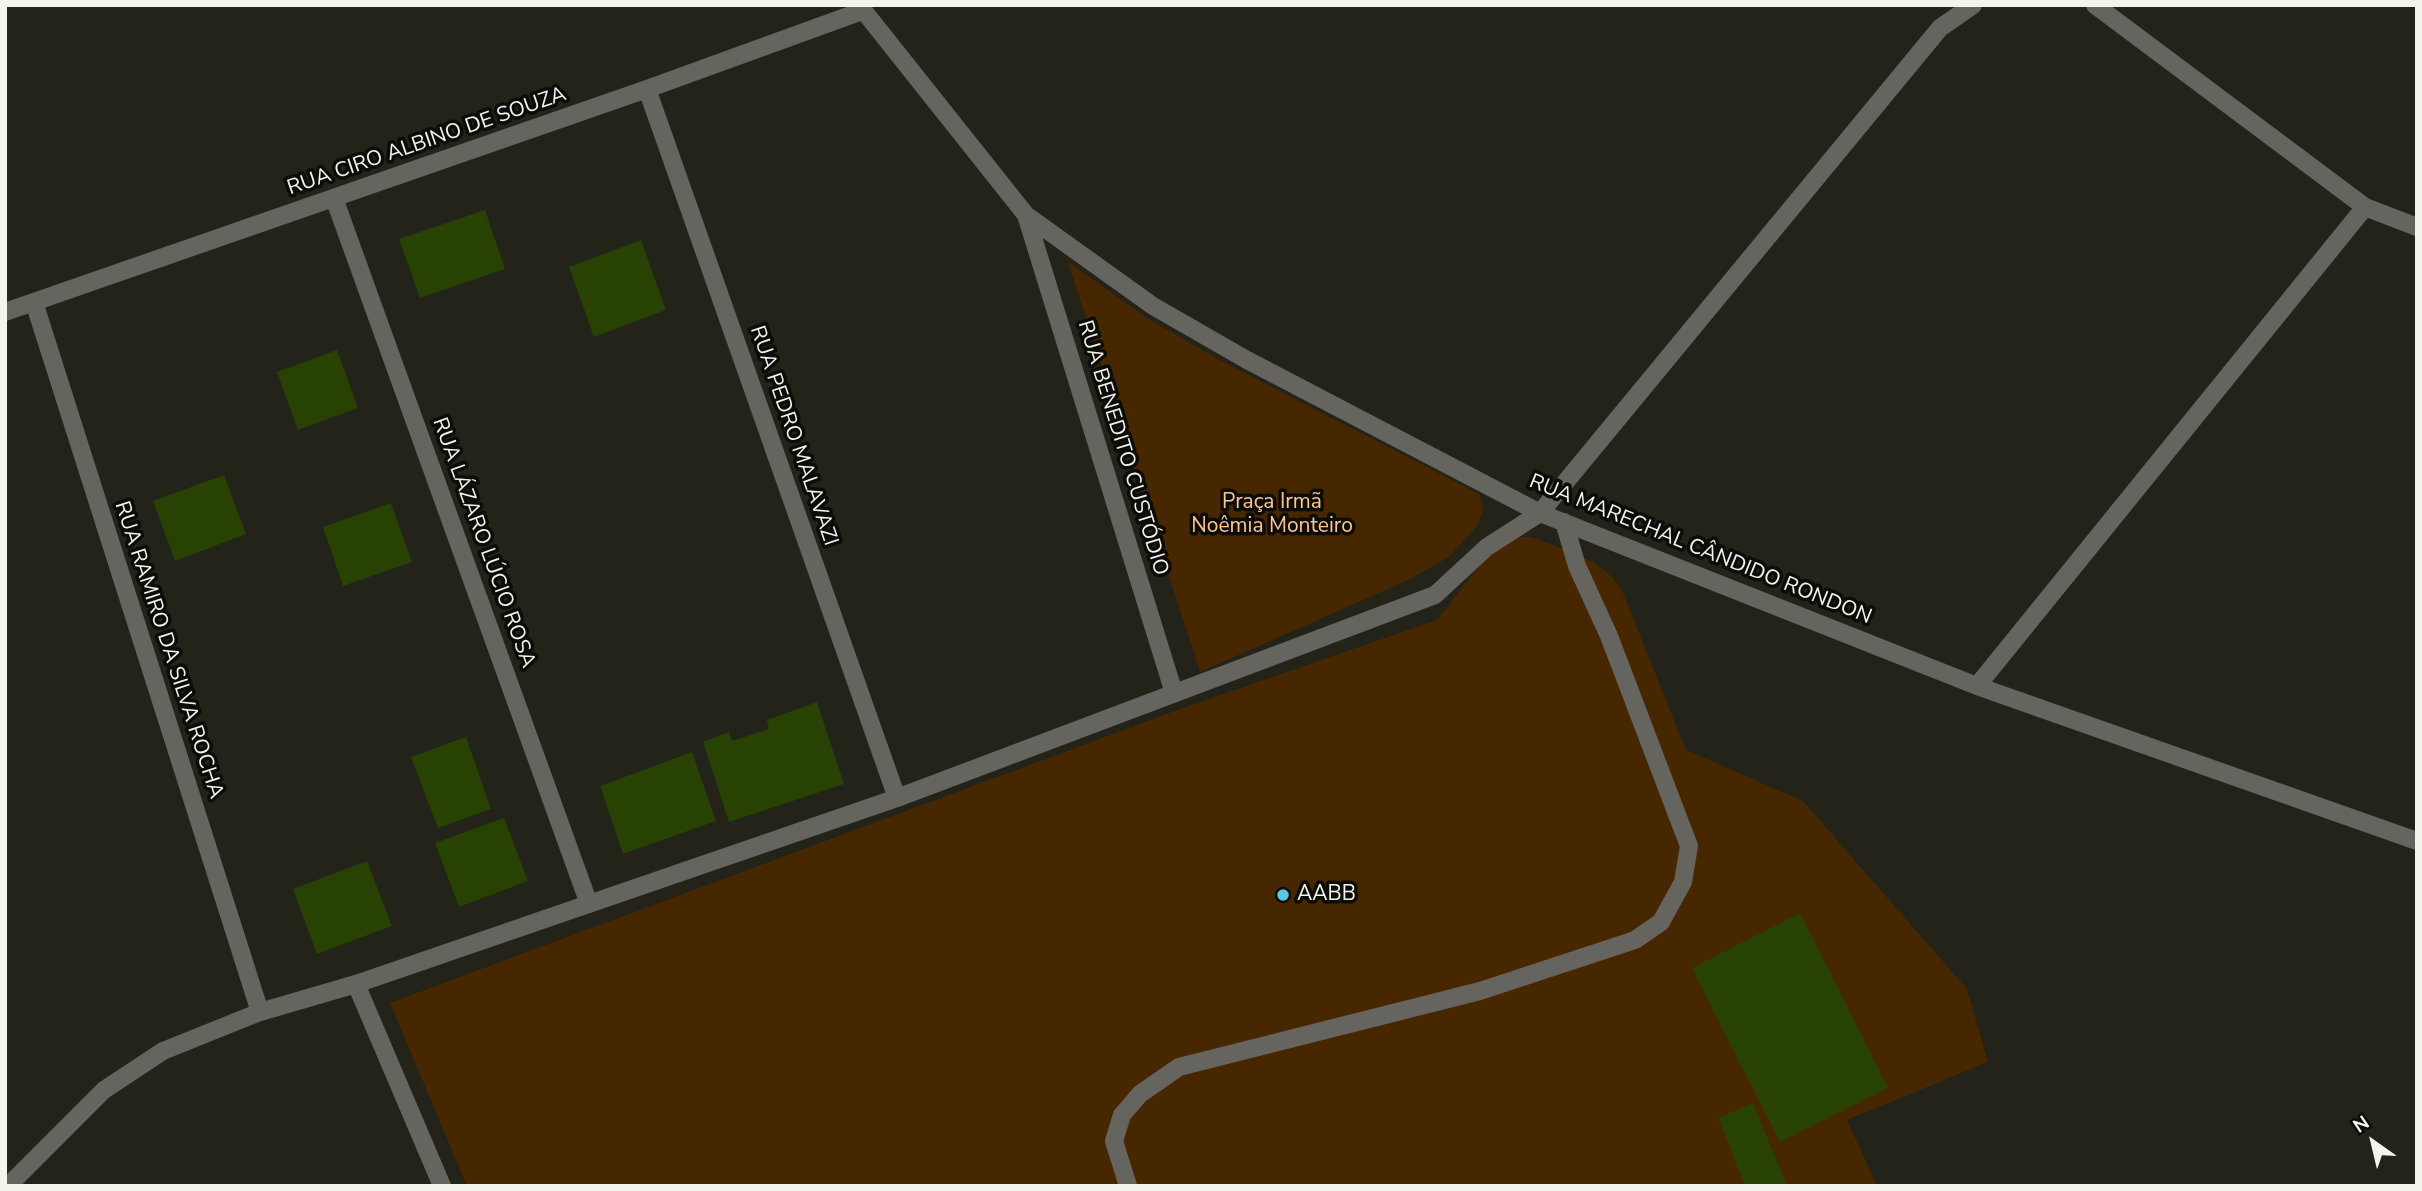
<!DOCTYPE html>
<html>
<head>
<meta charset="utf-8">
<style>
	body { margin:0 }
	#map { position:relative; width:2422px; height:1191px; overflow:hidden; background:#232319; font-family:"Nunito Sans",sans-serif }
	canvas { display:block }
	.frame { position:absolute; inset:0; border:7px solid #f4f4ed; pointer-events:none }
	.north { position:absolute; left:2338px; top:1107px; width:70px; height:70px; -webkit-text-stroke:5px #0c0c08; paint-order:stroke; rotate:326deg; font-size:19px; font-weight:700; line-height:28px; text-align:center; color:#f4f4ed }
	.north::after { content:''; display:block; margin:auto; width:24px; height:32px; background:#f4f4ed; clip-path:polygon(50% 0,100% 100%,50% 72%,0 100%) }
</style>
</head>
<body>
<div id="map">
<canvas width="2422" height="1191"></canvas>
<div class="frame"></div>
<div class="north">N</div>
</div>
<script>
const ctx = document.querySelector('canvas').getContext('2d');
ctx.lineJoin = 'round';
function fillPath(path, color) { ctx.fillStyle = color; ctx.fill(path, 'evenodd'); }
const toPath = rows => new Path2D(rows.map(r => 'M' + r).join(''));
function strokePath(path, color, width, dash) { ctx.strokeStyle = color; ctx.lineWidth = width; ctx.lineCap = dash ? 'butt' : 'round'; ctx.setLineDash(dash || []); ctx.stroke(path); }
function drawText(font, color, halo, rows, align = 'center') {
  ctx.font = font + ' "Nunito Sans",sans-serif'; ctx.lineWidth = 7; ctx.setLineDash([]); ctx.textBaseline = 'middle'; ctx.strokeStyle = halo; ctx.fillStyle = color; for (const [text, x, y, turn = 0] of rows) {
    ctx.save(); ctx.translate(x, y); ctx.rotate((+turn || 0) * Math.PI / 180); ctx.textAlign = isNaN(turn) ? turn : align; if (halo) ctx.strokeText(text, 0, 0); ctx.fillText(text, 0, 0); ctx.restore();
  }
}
fillPath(toPath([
	[1068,262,1150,320,1218,359,1479,494,1483,509,1478,525,1449,557,1406,581,1200,672],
	[1510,537,1531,537,1569,551,1593,562,1609,574,1621,588,1686,750,1803,801,1967,989,1988,1062,1847,1120,1877,1186,467,1186,390,1003,1180,709,1437,620,1485,559]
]), '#472700');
fillPath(toPath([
	[485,210,505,269,420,298,399,239],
	[641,240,666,310,594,337,569,267],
	[337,350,358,408,298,430,277,372],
	[224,475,246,534,175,561,153,501],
	[391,503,412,562,343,586,323,527],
	[817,702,844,784,729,822,703,742,729,732,732,741,769,729,767,720],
	[466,737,491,809,438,828,411,757],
	[692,752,716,821,623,854,600,786],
	[504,818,528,881,459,907,435,843],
	[367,861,392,926,317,954,293,889],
	[1800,913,1888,1088,1780,1142,1692,968],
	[1753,1103,1787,1186,1745,1186,1718,1118]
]), '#274203');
strokePath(toPath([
	[859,5,1026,215,1153,306,1247,360,1540,513,1977,686,2417,841],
	[2095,5,2365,207,2417,227],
	[647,89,897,798],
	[334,198,589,904],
	[1026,215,1174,693],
	[34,302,260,1012],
	[5,312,647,89,862,11],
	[1977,686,2365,207],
	[356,984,442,1186],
	[8,1186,104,1090,163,1051,260,1012,356,984,897,798,1435,595,1487,547,1540,513,1940,28,1973,5],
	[1128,1186,1114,1141,1122,1115,1140,1094,1179,1067,1480,991,1635,940,1661,922,1683,882,1689,846,1609,636,1577,566,1564,522]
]), '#66645f', 18);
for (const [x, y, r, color] of [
	[1283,895,7,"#5ac8e5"]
]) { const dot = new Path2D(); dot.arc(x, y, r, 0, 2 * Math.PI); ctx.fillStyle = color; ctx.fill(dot); strokePath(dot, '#0c0c08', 2.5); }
drawText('21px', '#f4f4ed', '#0c0c08', [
	["RUA CIRO ALBINO DE SOUZA",427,142,-19],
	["RUA PEDRO MALAVAZI",793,436,71],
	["RUA BENEDITO CUSTÓDIO",1122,448,73],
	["RUA LÁZARO LÚCIO ROSA",483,543,70],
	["RUA MARECHAL CÂNDIDO RONDON",1700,550,22],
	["RUA RAMIRO DA SILVA ROCHA",168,650,72]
]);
drawText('21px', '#fec58c', '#0c0c08', [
	["Praça Irmã",1272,503],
	["Noêmia Monteiro",1272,527]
]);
drawText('21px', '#f4f4ed', '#0c0c08', [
	["AABB",1297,895]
], 'left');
</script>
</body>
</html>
